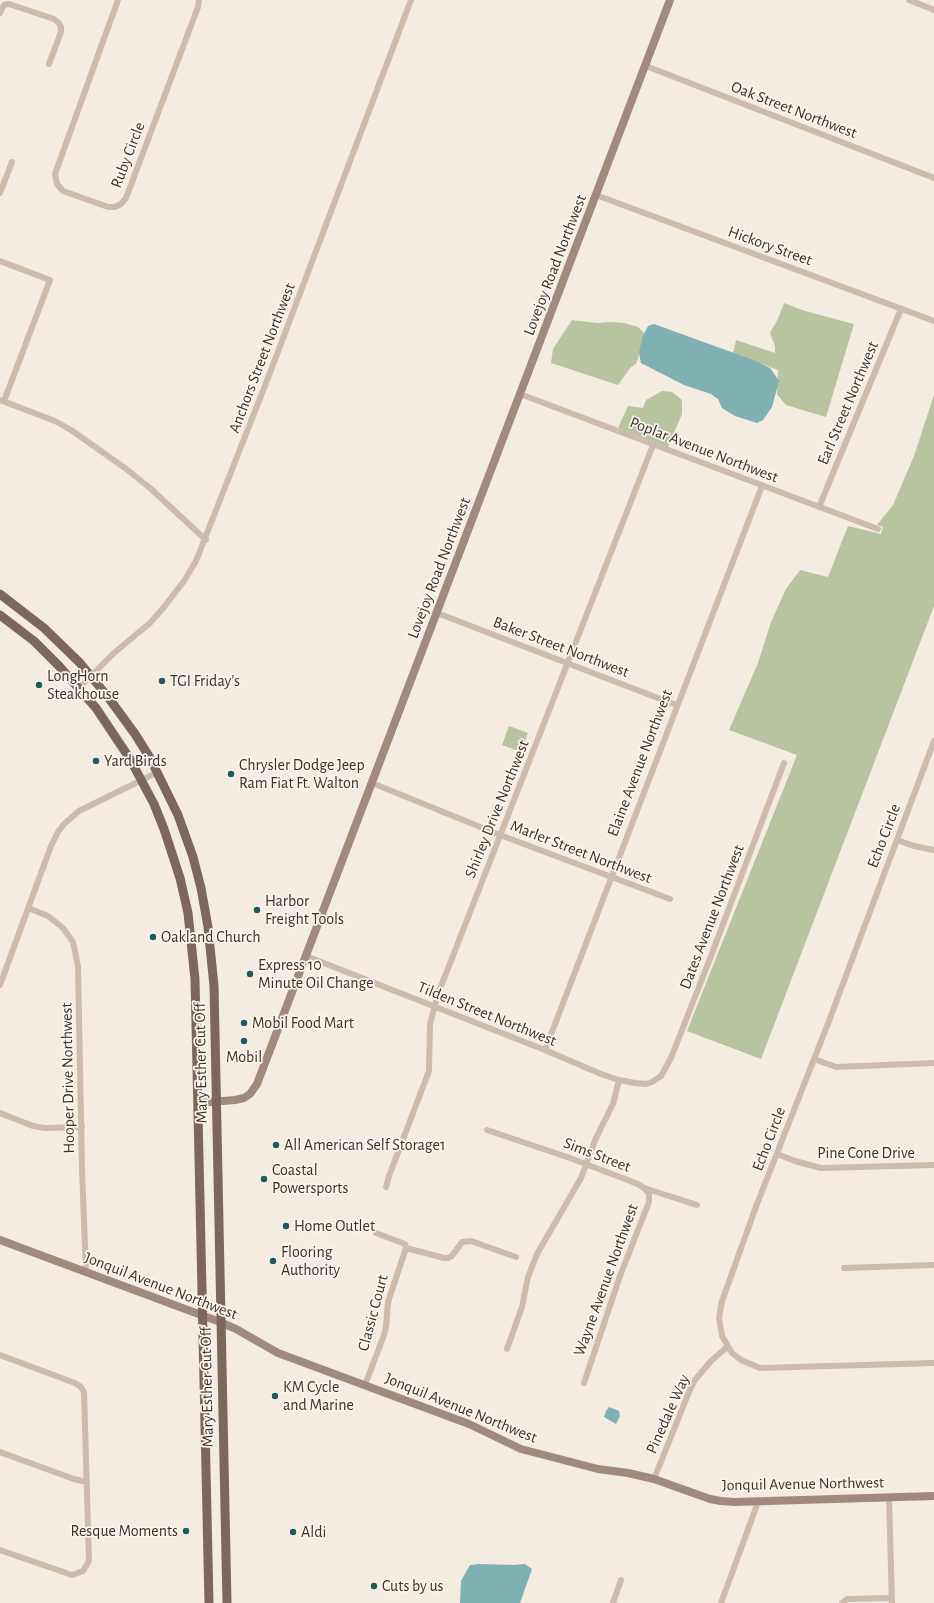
<!DOCTYPE html>
<html>
<head>
<meta charset="utf-8">
<style>
	body { margin:0 }
	canvas { display:block; background:#f4ebe1 }
</style>
</head>
<body>
<canvas width="934" height="1603"></canvas>
<script>
const ctx = document.querySelector('canvas').getContext('2d');
ctx.lineJoin = 'round';
function fillPath(path, color) { ctx.fillStyle = color; ctx.fill(path, 'evenodd'); }
const toPath = rows => new Path2D(rows.map(r => 'M' + r).join(''));
function strokePath(path, color, width, dash) { ctx.strokeStyle = color; ctx.lineWidth = width; ctx.lineCap = dash ? 'butt' : 'round'; ctx.setLineDash(dash || []); ctx.stroke(path); }
function drawText(font, color, halo, rows, align = 'center') {
  ctx.font = font + ' "Alegreya Sans",sans-serif'; ctx.lineWidth = 3.5; ctx.setLineDash([]); ctx.textBaseline = 'middle'; ctx.strokeStyle = halo; ctx.fillStyle = color; for (const [text, x, y, turn = 0] of rows) {
    ctx.save(); ctx.translate(x, y); ctx.rotate((+turn || 0) * Math.PI / 180); ctx.textAlign = isNaN(turn) ? turn : align; if (halo) ctx.strokeText(text, 0, 0); ctx.fillText(text, 0, 0); ctx.restore();
  }
}
fillPath(toPath([
	[784,303,805,311,854,324,826,417,786,405,777,394,778,370,733,353,736,340,775,353,775,346,770,333,778,319],
	[572,320,597,323,610,322,624,323,638,327,646,335,636,364,631,367,618,385,551,363,553,349],
	[662,391,672,392,682,400,682,414,668,447,618,428,628,406,643,408,646,400],
	[934,395,934,606,761,1059,687,1031,797,755,729,730,758,663,771,622,786,589,800,570,828,577,848,526,881,534,883,527,877,525,893,505,914,456],
	[509,726,528,733,521,752,502,745]
]), '#b8c4a0');
fillPath(toPath([
	[654,324,756,361,770,368,779,381,772,407,763,420,757,423,735,416,722,408,718,399,711,394,684,385,641,363,639,353,642,338,648,326],
	[609,1407,619,1411,620,1416,616,1424,604,1417,606,1411],
	[479,1564,514,1565,525,1564,532,1569,520,1603,460,1603,461,1581,470,1565]
]), '#7fb0b2');
strokePath(toPath([
	[118,0,55,174,57,184,63,191,108,207,115,207,121,204,126,198,198,7,199,0],
	[909,0,934,10],
	[0,13,4,5,9,4,54,19,59,23,61,27,61,32,49,64],
	[646,66,934,178],
	[0,193,12,162],
	[596,195,934,321],
	[0,261,50,280,4,401],
	[520,394,878,529],
	[0,400,55,421,71,430,125,468,150,488,206,540],
	[819,507,901,309],
	[437,613,676,705],
	[79,688,114,653,150,623,164,607,184,581,196,561,268,378,411,0],
	[934,741,829,1021,757,1204,722,1301,719,1318,722,1336,732,1353,741,1360,760,1368,934,1363],
	[372,783,500,835,670,899],
	[897,840,914,846,934,850],
	[28,908,48,916,63,928,73,942,78,966,82,1169,86,1273],
	[306,956,545,1050,601,1074,619,1080,635,1083,646,1084,652,1082,661,1076,671,1058,711,956,784,763],
	[0,985,51,846,58,832,64,824,79,811,158,772],
	[545,1050,762,486],
	[814,1059,836,1067,934,1063],
	[0,1113,33,1126,45,1128,82,1127],
	[487,1130,570,1158,638,1184,644,1188,697,1205],
	[777,1154,795,1161,821,1168,934,1165],
	[386,1187,389,1176,429,1071,430,1024,438,994,653,445],
	[406,1248,444,1258,448,1258,452,1256,462,1242,471,1241,516,1257],
	[844,1268,934,1265],
	[507,1349,522,1307,528,1277,537,1254,581,1178,596,1138,613,1104,619,1080],
	[0,1355,75,1383,81,1387,84,1392,89,1561,83,1571,72,1575,0,1550],
	[584,1383,620,1276,649,1202,649,1194,645,1189],
	[365,1385,384,1335,386,1327,388,1302,406,1248,405,1244,376,1233],
	[0,1452,74,1479,87,1482],
	[654,1479,689,1392,695,1380,711,1361,727,1347],
	[889,1497,892,1603],
	[613,1603,621,1580],
	[721,1603,758,1502],
	[842,1603,847,1599,892,1598]
]), '#cdbbac', 6);
strokePath(toPath([
	[198,1103,235,1100,244,1098,250,1094,257,1084,670,0],
	[0,1240,220,1322,236,1329,278,1353,469,1424,521,1449,598,1469,628,1473,654,1479,710,1499,721,1501,735,1502,934,1496]
]), '#a18a7d', 8);
strokePath(toPath([
	[0,594,44,628,80,663,108,697,135,734,150,758,178,815,193,857,201,888,208,927,214,986,227,1603],
	[0,615,34,641,59,666,96,708,130,759,154,804,164,829,180,878,188,913,195,979,209,1603]
]), '#7d675c', 9);
for (const [x, y, r, color] of [
	[162,681,4,"#1f5a5e"],
	[39,685,4,"#1f5a5e"],
	[96,761,4,"#1f5a5e"],
	[231,774,4,"#1f5a5e"],
	[257,910,4,"#1f5a5e"],
	[153,937,4,"#1f5a5e"],
	[250,974,4,"#1f5a5e"],
	[244,1023,4,"#1f5a5e"],
	[244,1041,4,"#1f5a5e"],
	[276,1145,4,"#1f5a5e"],
	[264,1179,4,"#1f5a5e"],
	[286,1226,4,"#1f5a5e"],
	[273,1261,4,"#1f5a5e"],
	[275,1396,4,"#1f5a5e"],
	[186,1531,4,"#1f5a5e"],
	[293,1532,4,"#1f5a5e"],
	[374,1586,4,"#1f5a5e"]
]) { const dot = new Path2D(); dot.arc(x, y, r, 0, 2 * Math.PI); ctx.fillStyle = color; ctx.fill(dot); strokePath(dot, '#fbf5ee', 1.5); }
drawText('16px', '#3b302b', '#fbf5ee', [
	["Oak Street Northwest",794,110,21],
	["Ruby Circle",128,155,-69],
	["Hickory Street",770,246,20],
	["Lovejoy Road Northwest",555,265,-69],
	["Anchors Street Northwest",262,358,-69],
	["Earl Street Northwest",848,403,-67],
	["Poplar Avenue Northwest",704,450,21],
	["Lovejoy Road Northwest",439,568,-69],
	["Baker Street Northwest",561,647,21],
	["Elaine Avenue Northwest",640,763,-69],
	["Shirley Drive Northwest",497,809,-68],
	["Echo Circle",884,836,-69],
	["Marler Street Northwest",581,852,21],
	["Dates Avenue Northwest",712,917,-69],
	["Tilden Street Northwest",487,1014,22],
	["Mary Esther Cut Off",201,1063,-91],
	["Hooper Drive Northwest",68,1078,-91],
	["Echo Circle",769,1139,-69],
	["Pine Cone Drive",866,1153],
	["Sims Street",597,1155,21],
	["Wayne Avenue Northwest",606,1280,-70],
	["Jonquil Avenue Northwest",161,1286,21],
	["Classic Court",373,1313,-75],
	["Mary Esther Cut Off",207,1387,-91],
	["Jonquil Avenue Northwest",461,1408,22],
	["Pinedale Way",668,1414,-66],
	["Jonquil Avenue Northwest",803,1484,-1]
]);
drawText('16px', '#3b302b', '#fbf5ee', [
	["LongHorn",47,676],
	["Steakhouse",47,694],
	["TGI Friday's",170,681],
	["Yard Birds",104,761],
	["Chrysler Dodge Jeep",239,765],
	["Ram Fiat Ft. Walton",239,783],
	["Harbor",265,901],
	["Freight Tools",265,919],
	["Oakland Church",161,937],
	["Express 10",258,965],
	["Minute Oil Change",258,983],
	["Mobil Food Mart",252,1023],
	["Mobil",244,1057,"center"],
	["All American Self Storage1",284,1145],
	["Coastal",272,1170],
	["Powersports",272,1188],
	["Home Outlet",294,1226],
	["Flooring",281,1252],
	["Authority",281,1270],
	["KM Cycle",283,1387],
	["and Marine",283,1405],
	["Resque Moments",178,1531,"right"],
	["Aldi",301,1532],
	["Cuts by us",382,1586]
], 'left');
</script>
</body>
</html>
